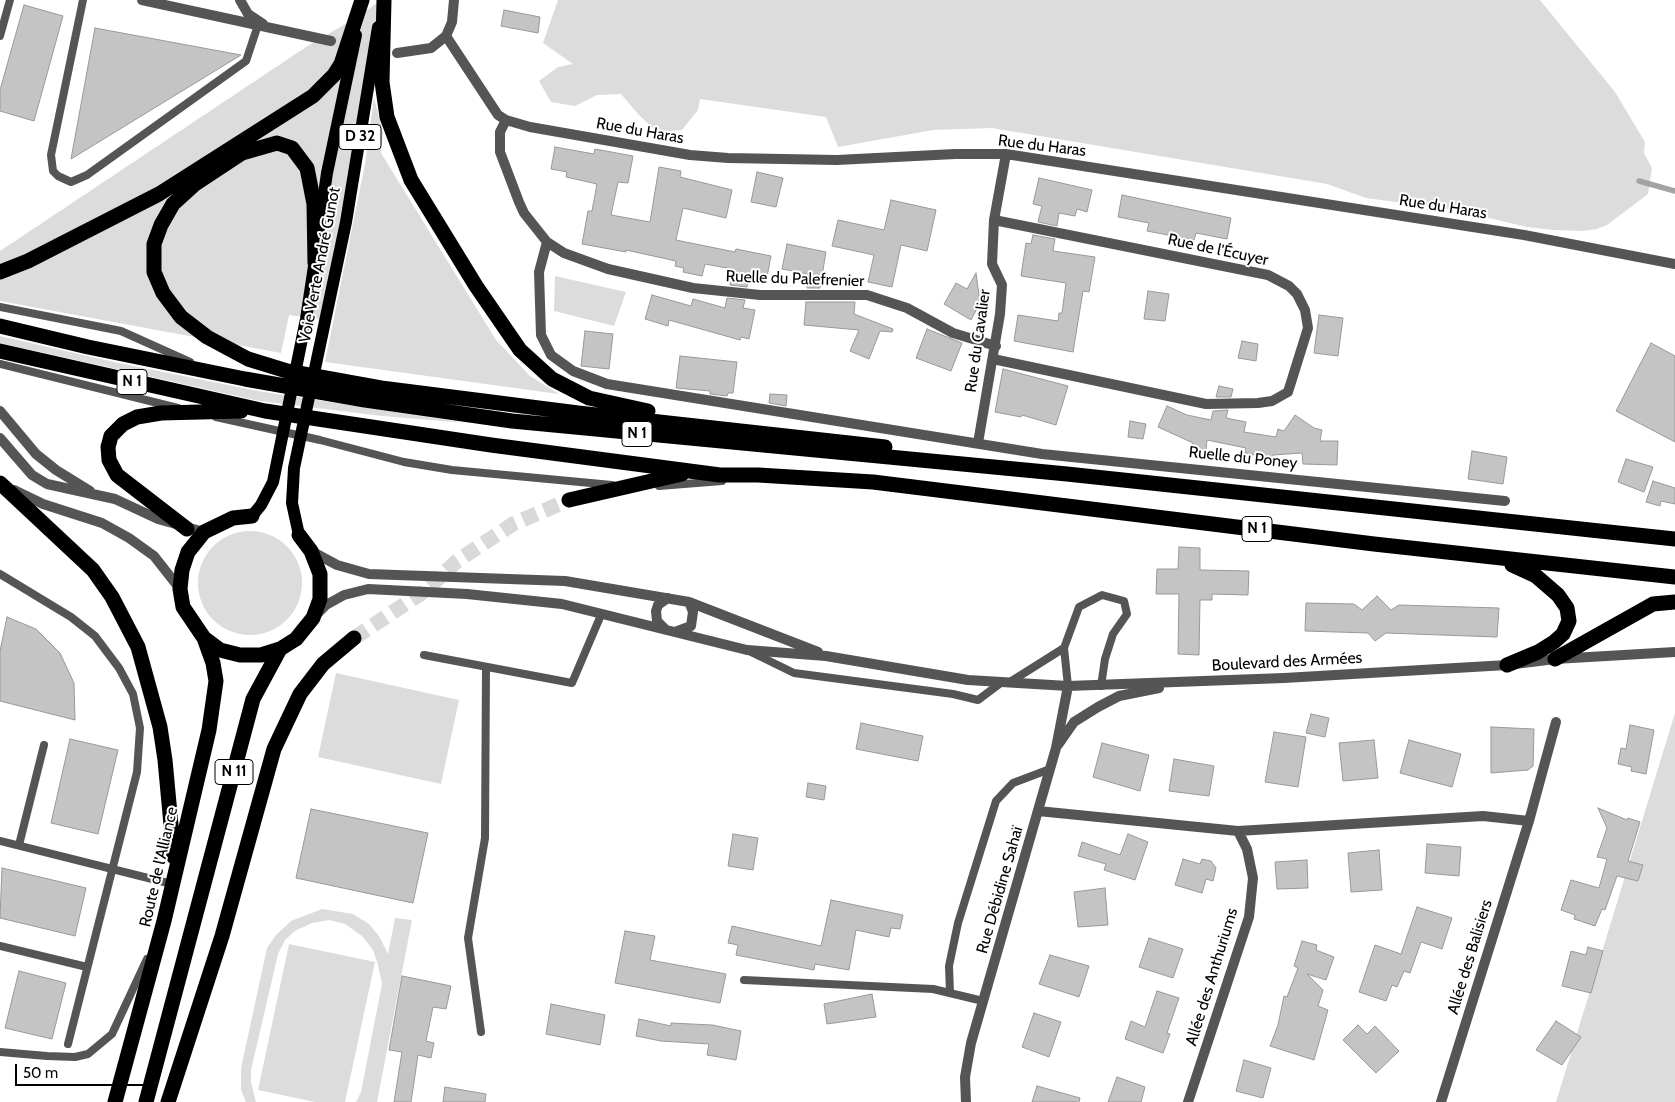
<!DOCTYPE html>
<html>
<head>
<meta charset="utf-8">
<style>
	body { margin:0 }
	#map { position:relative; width:1675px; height:1102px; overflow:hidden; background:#fff; font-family:Cabin,sans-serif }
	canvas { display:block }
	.scale { position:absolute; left:15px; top:1064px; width:136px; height:22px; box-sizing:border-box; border:2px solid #000; border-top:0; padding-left:6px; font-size:15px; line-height:18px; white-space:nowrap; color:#000; -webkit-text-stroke:4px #fff; paint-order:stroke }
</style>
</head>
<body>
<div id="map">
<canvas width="1675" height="1102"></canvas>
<div class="scale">50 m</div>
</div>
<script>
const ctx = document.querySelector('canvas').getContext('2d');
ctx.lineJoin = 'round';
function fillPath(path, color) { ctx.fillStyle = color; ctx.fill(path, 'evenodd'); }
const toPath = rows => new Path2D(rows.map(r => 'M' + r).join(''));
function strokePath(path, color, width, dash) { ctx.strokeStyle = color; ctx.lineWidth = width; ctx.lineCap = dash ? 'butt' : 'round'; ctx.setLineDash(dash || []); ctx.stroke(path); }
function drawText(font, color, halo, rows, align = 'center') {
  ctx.font = font + ' Cabin,sans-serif'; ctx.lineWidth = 4; ctx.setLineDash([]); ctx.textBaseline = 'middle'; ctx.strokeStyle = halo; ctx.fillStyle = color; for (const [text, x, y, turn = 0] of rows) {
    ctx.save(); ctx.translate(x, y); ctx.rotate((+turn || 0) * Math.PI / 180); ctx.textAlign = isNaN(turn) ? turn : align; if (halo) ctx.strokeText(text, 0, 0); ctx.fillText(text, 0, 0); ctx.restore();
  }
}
fillPath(toPath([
	[381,0,324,320,289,315,281,353,0,301,0,251,306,47,359,16],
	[558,0,1540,0,1615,92,1645,142,1644,153,1652,168,1648,194,1607,225,1597,229,1582,231,1553,230,1527,227,1455,210,1366,198,1327,184,992,128,933,130,838,147,826,117,700,99,698,110,682,130,657,132,639,115,621,94,597,95,575,106,551,102,539,81,558,67,573,64,543,43],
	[374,97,383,133,381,153,496,340,530,376,559,394,325,362,365,164],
	[555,276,626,292,614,326,554,311],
	[0,336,114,362,258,391,467,423,382,416,259,401,0,343],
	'198 583a52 52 0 1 1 104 0a52 52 0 1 1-104 0Z',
	[336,673,459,700,441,784,318,757],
	[1675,713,1675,1102,1556,1102],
	[322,909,353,914,369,924,379,936,388,954,395,918,412,920,377,1102,356,1102,361,1092,382,984,378,965,373,950,362,936,345,924,329,920,312,923,295,931,285,940,278,954,251,1070,251,1082,256,1102,246,1102,241,1090,241,1068,267,948,276,935,291,921],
	[289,944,375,962,345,1102,315,1102,258,1090]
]), '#dcdcdc');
strokePath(toPath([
	[1639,181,1675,191]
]), '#a3a3a3', 5.5);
const building = toPath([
	[24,5,63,16,34,121,0,111,0,90,24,5],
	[504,10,540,17,538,33,501,26,504,10],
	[95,28,241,55,71,159,95,28],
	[555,147,594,154,595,149,633,156,628,183,618,182,611,215,650,222,659,167,681,171,680,177,732,190,726,218,683,208,676,240,735,252,736,249,771,256,767,277,750,274,747,287,730,285,732,269,705,264,702,276,683,272,684,268,675,266,676,261,626,250,626,252,582,244,588,211,592,211,597,184,566,177,567,172,551,169,555,147],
	[757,172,783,178,776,207,751,202,757,172],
	[1039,178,1092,190,1087,212,1077,209,1075,216,1059,213,1057,226,1038,222,1042,206,1033,204,1039,178],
	[1122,195,1231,218,1227,239,1196,233,1194,240,1147,231,1149,223,1118,217,1122,195],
	[891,200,936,210,927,251,901,245,892,287,868,282,874,255,832,246,838,220,884,230,891,200],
	[1033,235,1055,239,1053,251,1095,257,1089,292,1083,291,1073,352,1014,341,1018,315,1058,321,1059,313,1062,313,1066,283,1021,276,1026,243,1031,244,1033,235],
	[787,244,826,252,820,288,807,288,808,274,782,269,787,244],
	[976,273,980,303,971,320,944,304,956,283,967,289,976,273],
	[1148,291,1169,294,1165,321,1144,319,1148,291],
	[652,295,691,306,693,299,725,308,727,298,745,300,743,308,755,310,749,339,741,337,740,340,669,320,668,326,645,319,652,295],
	[806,302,855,302,854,314,893,329,892,332,880,331,869,359,850,351,859,330,804,325,806,302],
	[1319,315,1343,318,1338,356,1314,353,1319,315],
	[927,329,962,343,951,371,916,358,927,329],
	[585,331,613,334,609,369,581,366,585,331],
	[1242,341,1258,344,1256,361,1238,358,1242,341],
	[1651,343,1675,356,1675,442,1616,411,1651,343],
	[680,356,737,362,733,393,728,393,727,396,710,394,710,391,676,388,680,356],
	[1003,369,1068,386,1056,425,1022,415,1021,417,995,412,1003,369],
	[1219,386,1233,389,1231,397,1216,397,1219,386],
	[770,394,787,395,786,406,769,403,770,394],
	[1167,406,1187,415,1211,420,1213,411,1228,410,1226,418,1246,422,1244,432,1276,437,1278,429,1284,431,1295,415,1314,428,1322,430,1320,441,1338,441,1337,465,1303,464,1302,453,1273,455,1273,458,1264,457,1245,453,1246,448,1207,440,1206,450,1192,447,1193,443,1158,427,1167,406],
	[1130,421,1146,424,1143,439,1128,437,1130,421],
	[1472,451,1507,457,1503,484,1468,479,1472,451],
	[1626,459,1653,467,1644,492,1618,482,1626,459],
	[1653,481,1675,488,1675,504,1661,501,1660,506,1646,502,1653,481],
	[1179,547,1200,548,1200,570,1249,571,1248,595,1212,594,1212,600,1200,600,1199,655,1178,654,1179,594,1156,594,1157,569,1178,569,1179,547],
	[1377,596,1391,610,1399,605,1499,608,1497,637,1386,633,1375,641,1368,633,1305,631,1306,603,1354,604,1362,610,1377,596],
	[7,617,36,629,60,653,74,683,75,720,0,701,0,651,7,617],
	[1311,714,1329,718,1325,737,1306,733,1311,714],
	[861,723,923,736,918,761,856,749,861,723],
	[1630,725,1654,730,1646,774,1631,771,1632,767,1618,764,1621,748,1626,749,1630,725],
	[1491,727,1534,729,1533,766,1528,770,1491,773,1491,727],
	[1274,732,1306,737,1298,787,1265,782,1274,732],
	[70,739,118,750,98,834,51,823,70,739],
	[1374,740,1378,778,1343,781,1339,743,1374,740],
	[1409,740,1461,754,1452,787,1400,773,1409,740],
	[1102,743,1149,755,1140,791,1093,777,1102,743],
	[1174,759,1214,766,1209,796,1169,791,1174,759],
	[808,783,826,786,824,800,806,797,808,783],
	[1598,808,1627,820,1628,818,1640,822,1628,861,1643,865,1638,881,1617,876,1605,910,1602,909,1595,926,1574,919,1575,915,1561,910,1571,880,1599,888,1607,859,1597,857,1607,828,1598,808],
	[311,809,428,833,413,903,296,878,311,809],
	[733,834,758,838,753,870,728,866,733,834],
	[1128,834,1148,842,1135,880,1104,870,1106,864,1078,856,1082,842,1120,855,1128,834],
	[1427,844,1461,847,1459,876,1425,873,1427,844],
	[1379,850,1382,890,1351,892,1348,853,1379,850],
	[1183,859,1200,864,1202,859,1211,861,1216,868,1213,881,1206,879,1202,893,1175,885,1183,859],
	[1307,860,1308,888,1277,889,1275,862,1307,860],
	[2,868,86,888,75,936,0,918,2,868],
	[1105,888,1108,925,1078,927,1074,892,1105,888],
	[831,900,903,915,900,929,891,928,889,937,856,930,849,970,815,964,814,970,736,955,738,945,728,943,732,926,821,946,831,900],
	[1417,907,1452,918,1442,949,1421,942,1410,973,1404,971,1397,987,1392,985,1386,1001,1359,992,1375,945,1401,954,1417,907],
	[625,931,655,936,650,960,726,974,720,1003,615,983,625,931],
	[1149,938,1183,949,1173,978,1139,967,1149,938],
	[1302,941,1317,945,1316,950,1334,957,1326,980,1307,974,1323,990,1318,1006,1328,1010,1314,1060,1270,1046,1278,1025,1284,996,1287,997,1298,968,1294,966,1302,941],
	[1588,947,1603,951,1591,993,1562,986,1571,951,1586,955,1588,947],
	[1050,955,1089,966,1079,997,1039,984,1050,955],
	[19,971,66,983,52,1039,5,1028,19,971],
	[402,976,451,986,446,1009,433,1007,426,1041,434,1043,431,1058,418,1055,411,1102,394,1102,402,1052,389,1050,402,976],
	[1157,991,1179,998,1167,1033,1170,1034,1163,1053,1125,1039,1131,1021,1145,1027,1157,991],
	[872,994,876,1017,827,1024,824,1004,872,994],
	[551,1004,605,1015,600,1045,546,1034,551,1004],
	[1034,1013,1061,1022,1049,1057,1022,1047,1034,1013],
	[639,1019,671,1026,671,1023,712,1025,741,1031,736,1060,707,1055,709,1044,661,1041,636,1036,639,1019],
	[1556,1021,1581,1037,1562,1065,1536,1050,1556,1021],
	[1358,1025,1367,1034,1375,1026,1399,1051,1376,1073,1343,1040,1358,1025],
	[1244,1060,1271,1068,1263,1098,1236,1091,1244,1060],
	[1117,1077,1145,1087,1141,1102,1108,1102,1117,1077],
	[1037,1086,1080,1098,1079,1102,1032,1102,1037,1086],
	[445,1087,486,1094,485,1102,443,1102,445,1087]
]);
fillPath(building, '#c4c4c4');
strokePath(building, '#999', 1);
strokePath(toPath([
	[331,41,382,50]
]), '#d9d9d9', 10, [10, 5]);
strokePath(toPath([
	[354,638,426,590,457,561,513,524,569,500]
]), '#d9d9d9', 15, [15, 8]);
strokePath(toPath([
	[83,0,51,155,53,171,58,176,71,182,87,175,246,61,258,25],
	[0,36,10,0],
	[0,307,121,331,190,362],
	[0,364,178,408],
	[216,417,320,440,404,462,452,470,612,485],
	[659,486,722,481],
	[0,574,71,617,95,636,119,668,133,694,140,728,137,772,68,1044],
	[751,652,794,673,953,694,978,700,1002,682],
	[424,655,572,683,601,615],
	[1010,682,1064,648],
	[1068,686,1064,648,1079,607,1102,595,1124,601,1127,614,1113,634,1105,659,1101,686],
	[0,841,172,884],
	[19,845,44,745],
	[0,946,87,967],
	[744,980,933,989,983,1001],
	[950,993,949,966,958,923,996,801,1013,783,1050,769],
	[481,1032,468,938,485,838,486,667],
	[0,1052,47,1056,75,1057,88,1054,112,1034,147,959]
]), '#555', 8);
strokePath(toPath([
	[142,0,331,41],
	[240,0,248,14,263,24],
	[446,36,498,115,506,120,530,127,690,155,728,158,837,160,955,154,1006,154,1524,235,1675,264],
	[397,53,431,48,446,36,452,22,454,0],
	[506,120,500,132,500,152,519,202,524,213,547,242,564,253,608,269,693,288,760,295,867,295,907,308,953,333,996,346],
	[547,242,539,272,541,335,551,355,573,371,607,384,1042,454,1505,501],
	[993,359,1206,404,1258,403,1272,401,1288,392,1308,328,1305,310,1297,294,1289,286,1268,275,994,220],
	[0,411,36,454,56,470,90,491],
	[0,438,32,475,47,484,115,499,158,519,204,532],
	[978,443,1000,314,1002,285,992,264,994,220,1006,154],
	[14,490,43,504,102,523,129,538,154,556,180,589],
	[311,551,337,565,369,574,565,581,689,602,818,652],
	[317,614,326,605,344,595,368,589,467,594,562,604,747,650,826,656,968,680,1068,686,1284,678,1507,665,1555,659,1675,652],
	[666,630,657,621,656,611,658,605,668,598],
	[675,632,691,626,693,612,689,602],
	[1058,745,1074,722,1098,707,1119,696,1159,688],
	[1038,811,1238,831,1483,816,1529,821],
	[966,1102,965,1077,971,1043,1056,748,1068,686],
	[1188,1102,1249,917,1253,878,1247,849,1238,831],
	[1441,1102,1529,821,1556,722]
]), '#555', 10);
strokePath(toPath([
	[319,229,327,173,356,35],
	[252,516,261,505,273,482,306,319,316,253],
	[299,535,292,503,294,468,346,222,378,27]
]), '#000', 12);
strokePath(toPath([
	[384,0,382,82,387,117,411,180,476,286,520,350,552,379,589,398,648,411],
	[315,263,314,204,307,168,292,148,277,143,242,153,195,184,173,204,161,225,154,244,154,272,163,293,181,317,207,337,248,359,287,371,381,388,578,413,885,447],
	[0,272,28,261,159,194,313,96,334,75,341,64,362,0],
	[0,326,88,347,245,379,365,400,512,421,1067,474,1675,539],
	[0,351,265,411,491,445,720,475,758,475,873,482,1374,544,1675,577],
	[0,483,93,570,112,597,138,647,160,727,165,760,174,857],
	[569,500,682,474],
	[252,516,233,518,204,532,188,552,182,570,180,589,183,607,204,638,220,650,240,655,261,655,280,649,296,639,313,618,320,599,320,574,311,551,299,535],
	[187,529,117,475,109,460,108,447,111,436,123,424,137,417,161,413,241,411],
	[1555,659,1653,604,1675,602],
	[1507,665,1538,652,1554,642,1563,634,1569,621,1567,608,1558,595,1536,576,1512,565],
	[115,1102,164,921,209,730,216,681,213,663,204,638],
	[146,1102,253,699,280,649],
	[168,1102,222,936,274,749,300,694,323,664,354,638]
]), '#000', 15);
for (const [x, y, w] of [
	[360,137,42],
	[132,382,30],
	[637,434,30],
	[1257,529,30],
	[234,772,38]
]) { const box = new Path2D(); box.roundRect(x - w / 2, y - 12.5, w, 25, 4); ctx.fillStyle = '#fff'; ctx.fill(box); strokePath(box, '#000', 1); }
drawText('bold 15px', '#000', null, [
	["D 32",360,137],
	["N 1",132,382],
	["N 1",637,434],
	["N 1",1257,529],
	["N 11",234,772]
]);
drawText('16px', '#000', '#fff', [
	["Rue du Haras",640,131,10],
	["Rue du Haras",1042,146,7],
	["Rue du Haras",1443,207,9],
	["Rue de l'Écuyer",1218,250,12],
	["Voie Verte André Gunot",320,265,-79],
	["Ruelle du Palefrenier",795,279,2],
	["Rue du Cavalier",978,341,-82],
	["Ruelle du Poney",1243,458,6],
	["Boulevard des Armées",1287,662,-3],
	["Route de l'Alliance",159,867,-77],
	["Rue Débidine Sahaï",1000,890,-74],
	["Allée des Balisiers",1470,957,-73],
	["Allée des Anthuriums",1212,977,-73]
]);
</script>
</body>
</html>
